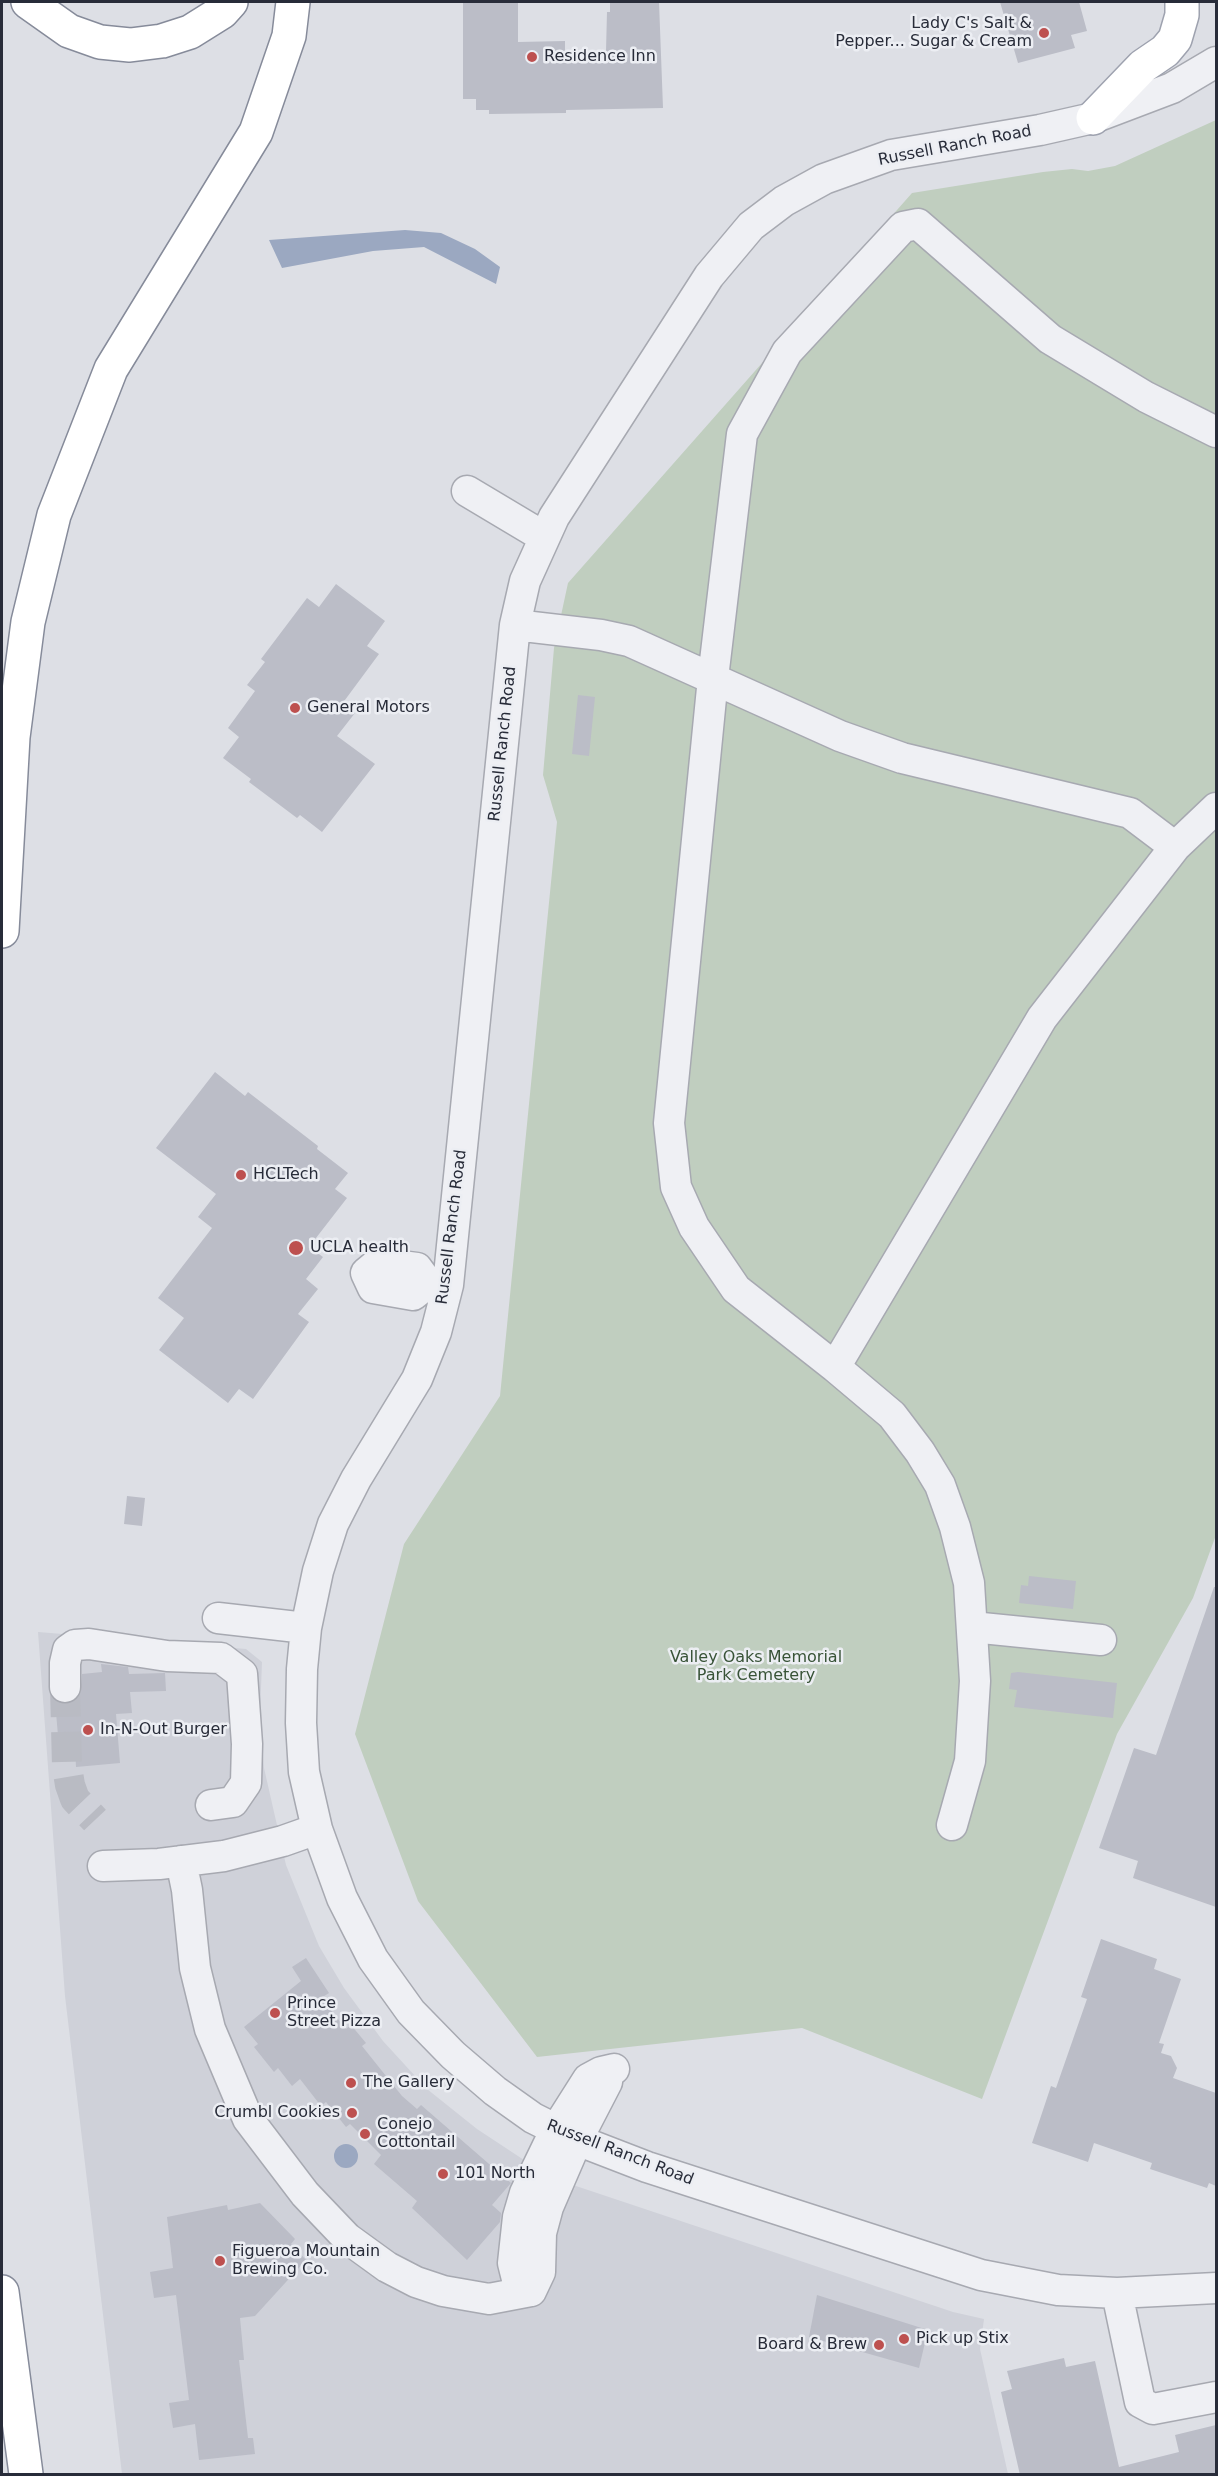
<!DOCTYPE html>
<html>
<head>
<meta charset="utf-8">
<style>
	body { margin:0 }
	#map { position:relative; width:1218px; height:2476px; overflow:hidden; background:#dddfe5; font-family:"DejaVu Sans",sans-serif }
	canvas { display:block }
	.frame { position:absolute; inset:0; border:3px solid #282c39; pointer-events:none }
</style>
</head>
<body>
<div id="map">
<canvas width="1218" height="2476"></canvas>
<div class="frame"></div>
</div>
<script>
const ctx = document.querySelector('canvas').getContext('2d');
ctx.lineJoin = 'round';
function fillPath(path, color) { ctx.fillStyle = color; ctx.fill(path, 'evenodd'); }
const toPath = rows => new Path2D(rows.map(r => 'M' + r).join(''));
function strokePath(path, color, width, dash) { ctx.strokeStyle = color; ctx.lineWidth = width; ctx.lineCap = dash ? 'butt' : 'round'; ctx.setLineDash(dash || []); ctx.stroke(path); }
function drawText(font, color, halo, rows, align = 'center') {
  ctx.font = font + ' "DejaVu Sans",sans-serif'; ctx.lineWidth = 5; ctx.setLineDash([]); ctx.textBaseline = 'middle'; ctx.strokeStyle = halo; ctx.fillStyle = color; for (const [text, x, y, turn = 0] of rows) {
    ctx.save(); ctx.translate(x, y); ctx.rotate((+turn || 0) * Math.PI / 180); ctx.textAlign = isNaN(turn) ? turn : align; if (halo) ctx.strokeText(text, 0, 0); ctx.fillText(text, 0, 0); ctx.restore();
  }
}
fillPath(toPath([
	[38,1632,246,1649,262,1662,260,1714,264,1768,286,1865,319,1946,344,1988,383,2041,427,2089,477,2129,524,2160,576,2186,953,2312,984,2319,980,2349,1008,2474,122,2474,65,1996]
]), '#cfd1d9');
fillPath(toPath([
	[1216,120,1216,1535,1193,1598,1117,1734,982,2099,802,2028,537,2057,418,1901,355,1734,404,1544,500,1396,557,822,543,775,554,648,568,583,912,193,1043,172,1072,169,1088,171,1115,166]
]), '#c0cebf');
fillPath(toPath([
	[405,230,441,233,475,249,500,267,496,284,424,247,373,251,282,268,269,240],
	'334 2156a12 12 0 1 1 24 0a12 12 0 1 1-24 0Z'
]), '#9ba8c1');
fillPath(toPath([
	[463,2,518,2,518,42,565,41,565,51,606,51,607,12,610,12,610,2,659,2,663,108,566,110,566,113,489,114,489,110,476,110,476,99,463,99],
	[1000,2,1079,2,1087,31,1071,35,1075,48,1018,63],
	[336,584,385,621,367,646,379,654,342,704,355,713,337,736,375,764,322,832,300,815,297,818,249,782,251,779,223,758,239,737,228,728,255,691,247,685,265,662,261,659,307,598,319,607],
	[578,695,595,697,589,756,572,754],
	[215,1072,245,1096,248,1092,318,1146,317,1149,348,1173,335,1189,347,1198,309,1247,323,1257,306,1279,318,1289,298,1314,309,1322,253,1399,239,1389,228,1403,159,1350,184,1318,158,1298,212,1228,198,1217,216,1194,156,1148],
	[127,1496,145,1498,142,1526,124,1524],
	[1029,1576,1076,1581,1073,1609,1019,1603,1021,1585,1028,1586],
	[1214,1587,1216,1587,1216,1907,1133,1878,1138,1861,1099,1848,1134,1748,1156,1755],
	[101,1664,128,1667,129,1674,165,1673,166,1691,130,1692,132,1713,116,1714,120,1763,76,1767,75,1746,59,1747,55,1701,64,1704,74,1702,80,1695,82,1674,102,1672],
	[1018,1672,1117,1683,1113,1718,1014,1707,1017,1690,1009,1689,1011,1673],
	[1101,1939,1157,1959,1154,1969,1181,1979,1159,2043,1164,2044,1161,2053,1171,2056,1177,2068,1173,2078,1216,2093,1216,2186,1209,2183,1207,2188,1150,2169,1152,2163,1094,2143,1088,2162,1032,2143,1051,2086,1056,2088,1087,1999,1081,1997],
	[306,1958,329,1993,321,1998,346,2029,351,2025,366,2043,362,2046,402,2096,417,2109,421,2105,511,2183,492,2205,501,2213,500,2222,467,2260,412,2208,417,2201,374,2164,381,2155,350,2124,346,2127,326,2102,321,2106,300,2079,292,2086,278,2068,274,2072,254,2047,258,2044,244,2027,301,1981,292,1967],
	[260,2203,295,2239,291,2244,306,2260,255,2316,240,2318,244,2360,239,2360,248,2438,253,2438,255,2454,199,2460,195,2424,173,2428,169,2403,189,2400,176,2295,154,2298,150,2272,173,2268,167,2217,227,2205,228,2210],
	[817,2295,928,2330,919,2368,809,2337],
	[1064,2358,1066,2367,1095,2361,1119,2467,1179,2452,1175,2435,1216,2425,1216,2475,1020,2475,1001,2392,1012,2389,1007,2371]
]), '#bbbdc7');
strokePath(toPath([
	[65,1687,67,1767,70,1785,75,1799,95,1820]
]), '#b9bbc3', 30, [30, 15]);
const minor = toPath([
	[1216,62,1172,88,1093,118,1040,130,891,155,824,179,784,201,751,226,709,276,554,517,525,581,515,625,448,1285,436,1332,417,1379,356,1479,333,1524,318,1571,306,1628,302,1669,301,1723,304,1772,317,1829,342,1898,373,1959,411,2012,453,2055,495,2091,533,2118,577,2140,647,2167,981,2275,1058,2290,1117,2293,1216,2288],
	[1216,432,1146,397,1050,339,918,224,903,227,787,352,742,434,713,678,669,1123,676,1187,694,1227,736,1289,835,1367,1042,1018,1175,847,1216,808],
	[467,491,544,537],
	[515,625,601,635,629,641,840,736,902,758,1130,813,1175,847],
	[378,1263,417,1268,428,1283,413,1295,373,1288,366,1273,378,1263],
	[835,1367,892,1415,920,1452,940,1485,955,1527,969,1583,975,1681,970,1761,952,1825],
	[218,1618,306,1628],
	[972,1627,1101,1640],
	[65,1687,65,1663,68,1650,75,1645,89,1644,167,1656,221,1658,242,1674,247,1744,246,1783,233,1802,211,1805],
	[181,1861,187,1890,195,1968,210,2029,248,2119,305,2194,347,2238,387,2267,416,2282,443,2291,489,2299,531,2291],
	[103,1866,159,1864,224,1856,283,1841,317,1829],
	[531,2291,517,2279,513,2263,518,2217,525,2193,555,2131,588,2079,601,2072,614,2069],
	[531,2291,540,2272,541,2233,548,2207,577,2140,607,2082],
	[1117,2293,1140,2402,1153,2409,1216,2397]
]);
const major = toPath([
	[1093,118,1143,66,1165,51,1175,39,1182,15,1182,2]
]);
const highway = toPath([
	[28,2,69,31,100,42,130,45,162,41,190,32,222,12,231,2],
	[2,931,13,737,28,622,54,515,111,369,256,132,289,36,293,2],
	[2,2292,26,2474]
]);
strokePath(minor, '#a7a9b1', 33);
strokePath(major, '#9ea2af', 36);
strokePath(highway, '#868b9a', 36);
strokePath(minor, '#eff0f4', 30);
strokePath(major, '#fff', 33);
strokePath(highway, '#fff', 33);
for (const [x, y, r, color] of [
	[1044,33,6,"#bd504f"],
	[532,57,6,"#bd504f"],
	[295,708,6,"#bd504f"],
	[241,1175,6,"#bd504f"],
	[296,1248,8,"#bd504f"],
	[88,1730,6,"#bd504f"],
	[275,2013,6,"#bd504f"],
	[351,2083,6,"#bd504f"],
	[352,2113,6,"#bd504f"],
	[365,2134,6,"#bd504f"],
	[443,2174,6,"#bd504f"],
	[220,2261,6,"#bd504f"],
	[904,2339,6,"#bd504f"],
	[879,2345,6,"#bd504f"]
]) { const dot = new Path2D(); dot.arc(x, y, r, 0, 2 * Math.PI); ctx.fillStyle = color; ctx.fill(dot); strokePath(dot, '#eceef3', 2); }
drawText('16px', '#282c39', '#eceef3', [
	["Lady C's Salt &",1032,24,"right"],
	["Pepper... Sugar & Cream",1032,42,"right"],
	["Residence Inn",544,57],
	["General Motors",307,708],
	["HCLTech",253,1175],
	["UCLA health",310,1248],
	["In-N-Out Burger",100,1730],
	["Prince",287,2004],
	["Street Pizza",287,2022],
	["The Gallery",363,2083],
	["Crumbl Cookies",340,2113,"right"],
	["Conejo",377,2125],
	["Cottontail",377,2143],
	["101 North",455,2174],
	["Figueroa Mountain",232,2252],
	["Brewing Co.",232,2270],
	["Pick up Stix",916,2339],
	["Board & Brew",867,2345,"right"]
], 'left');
drawText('16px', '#282c39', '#eceef3', [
	["Russell Ranch Road",955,146,-11],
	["Russell Ranch Road",503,744,-84],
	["Russell Ranch Road",452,1227,-83],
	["Russell Ranch Road",620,2153,21]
]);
drawText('16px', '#385337', '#eceef3', [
	["Valley Oaks Memorial",756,1658],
	["Park Cemetery",756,1676]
]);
</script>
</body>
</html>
